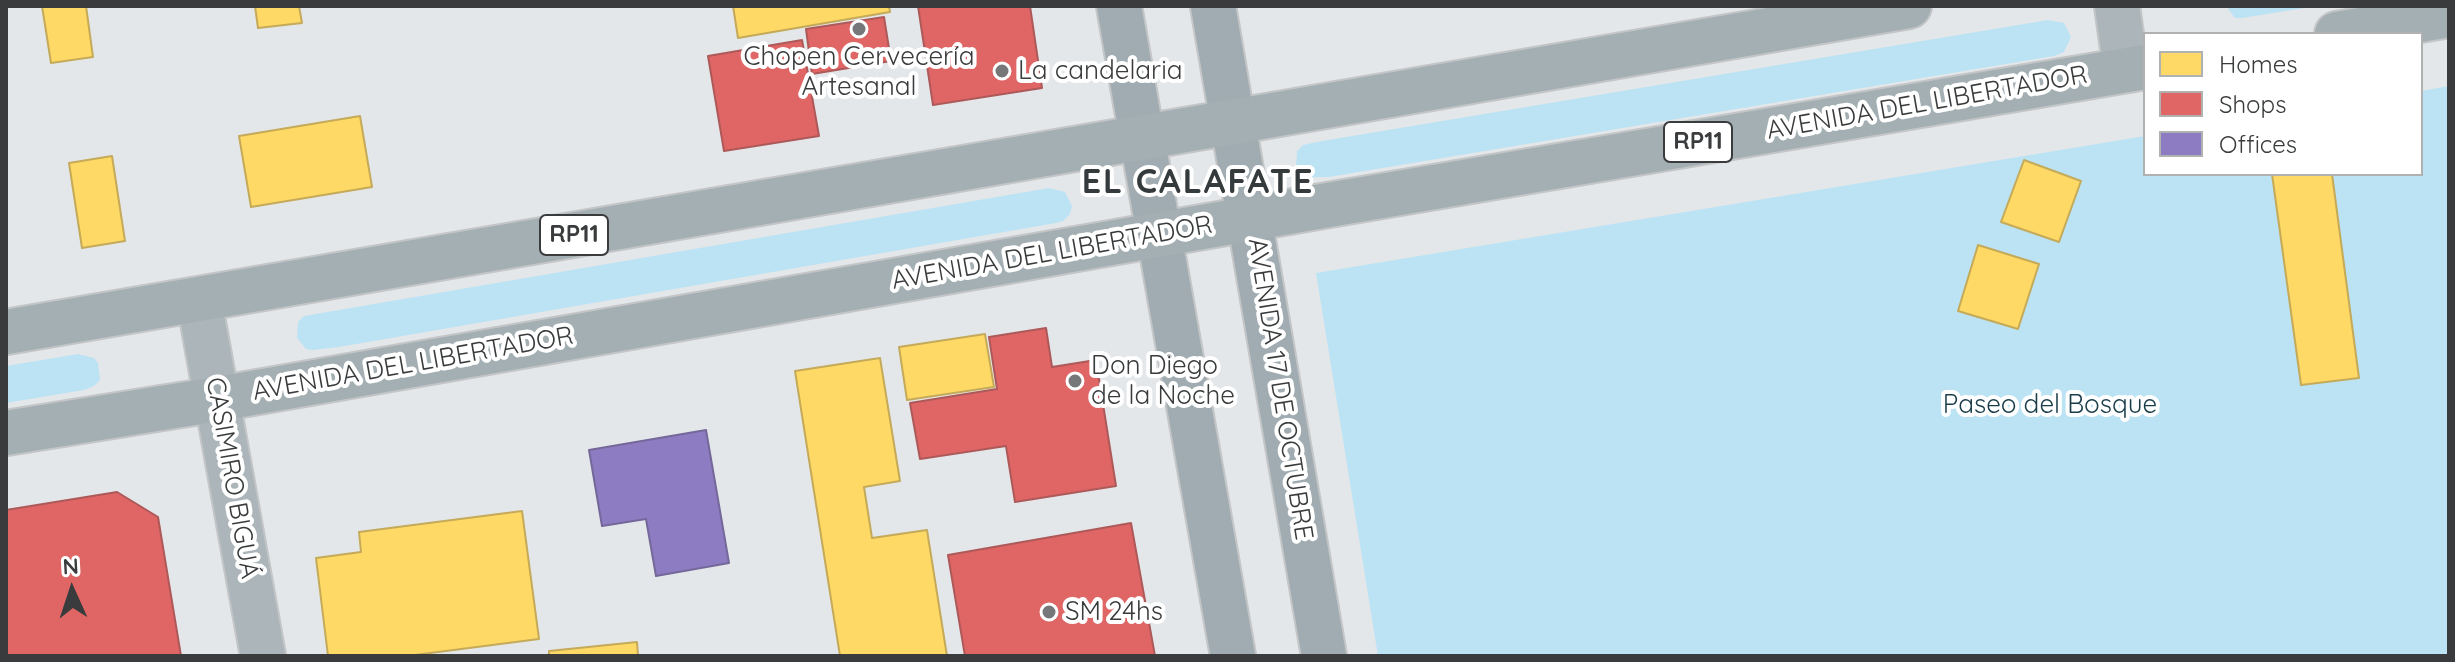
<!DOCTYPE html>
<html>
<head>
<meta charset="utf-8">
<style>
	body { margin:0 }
	#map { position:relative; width:2455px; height:662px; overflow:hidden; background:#e4e7e9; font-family:Quicksand,sans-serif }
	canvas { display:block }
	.frame { position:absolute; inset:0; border:8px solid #393b3c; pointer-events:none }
	.legend { position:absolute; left:2143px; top:32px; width:280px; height:144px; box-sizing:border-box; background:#fff; border:2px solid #b0b1b1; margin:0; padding:10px 14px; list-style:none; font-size:24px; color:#393b3c }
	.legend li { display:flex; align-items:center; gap:16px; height:40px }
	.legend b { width:40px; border:2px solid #b0b1b1 }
	.north { position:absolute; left:32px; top:550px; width:80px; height:80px; -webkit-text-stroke:6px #fff; paint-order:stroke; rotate:357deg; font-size:22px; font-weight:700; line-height:32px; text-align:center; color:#393b3c }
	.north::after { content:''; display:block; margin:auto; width:28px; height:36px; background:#393b3c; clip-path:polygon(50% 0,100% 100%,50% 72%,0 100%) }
</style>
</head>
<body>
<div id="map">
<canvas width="2455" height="662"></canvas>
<div class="frame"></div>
<ul class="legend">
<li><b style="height:22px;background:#ffd966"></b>Homes</li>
<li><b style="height:22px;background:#e06666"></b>Shops</li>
<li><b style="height:22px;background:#8e7cc3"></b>Offices</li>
</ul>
<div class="north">N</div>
</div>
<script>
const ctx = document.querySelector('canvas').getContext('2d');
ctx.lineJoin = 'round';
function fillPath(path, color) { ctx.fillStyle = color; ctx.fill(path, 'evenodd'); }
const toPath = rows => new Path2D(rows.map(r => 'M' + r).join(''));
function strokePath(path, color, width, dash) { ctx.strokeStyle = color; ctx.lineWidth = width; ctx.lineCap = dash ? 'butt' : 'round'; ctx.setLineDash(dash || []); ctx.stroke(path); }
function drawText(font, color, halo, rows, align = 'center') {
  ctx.font = font + ' Quicksand,sans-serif'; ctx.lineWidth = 8; ctx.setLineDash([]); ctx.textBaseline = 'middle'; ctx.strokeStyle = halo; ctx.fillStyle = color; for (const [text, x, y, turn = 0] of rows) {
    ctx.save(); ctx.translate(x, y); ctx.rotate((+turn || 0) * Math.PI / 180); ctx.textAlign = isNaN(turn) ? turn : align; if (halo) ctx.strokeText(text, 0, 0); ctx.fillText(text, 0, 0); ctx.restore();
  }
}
fillPath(toPath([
	[2226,6,2317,6,2242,18,2235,18],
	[2048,20,2064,23,2071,37,2064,52,2054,56,1329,177,1304,177,1296,167,1297,151,1303,145,1322,141],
	[2449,86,2449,656,1378,656,1316,273,2145,136,2145,174,2421,174,2421,91],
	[1049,188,1065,192,1072,206,1070,214,1063,221,1056,223,339,347,313,350,306,349,297,338,298,322,304,316],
	[78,354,94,358,98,363,100,380,94,386,84,390,6,403,6,366]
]), '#bce3f4');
const homes = toPath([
	[42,6,86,6,93,57,51,63,42,6],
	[255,6,299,6,302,23,258,28,255,6],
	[733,6,889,6,890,12,738,38,733,6],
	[360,116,372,187,251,207,239,136,360,116],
	[112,156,125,241,82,248,69,163,112,156],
	[2024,160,2081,181,2059,242,2001,222,2024,160],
	[2272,174,2332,174,2359,378,2301,385,2272,174],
	[1978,245,2039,264,2018,329,1958,311,1978,245],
	[985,334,994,387,907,400,899,347,985,334],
	[880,358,900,481,864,487,872,538,927,530,947,656,840,656,795,371,880,358],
	[522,511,539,639,407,656,328,656,316,558,361,552,359,532,522,511],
	[637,642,638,656,549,656,549,651,637,642]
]);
fillPath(homes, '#ffd966');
strokePath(homes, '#c4aa59', 2);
const shops = toPath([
	[918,6,1030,6,1042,88,933,105,918,6],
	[884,17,891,61,812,74,806,29,884,17],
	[802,40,819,136,724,151,708,56,802,40],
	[1046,328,1052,367,1096,360,1116,486,1015,502,1006,446,920,459,910,403,997,389,989,337,1046,328],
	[117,492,158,517,181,656,6,656,6,510,117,492],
	[1131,523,1155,656,965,656,948,555,1131,523]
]);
fillPath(shops, '#e06666');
strokePath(shops, '#ae5959', 2);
const offices = toPath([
	[706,430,729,563,656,576,646,519,602,526,589,450,706,430]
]);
fillPath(offices, '#8e7cc3');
strokePath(offices, '#74689a', 2);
const street = toPath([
	[2117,6,2126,70],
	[199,300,263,656]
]);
const secondary = toPath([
	[1119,6,1233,656],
	[1213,6,1324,656]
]);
const primary = toPath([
	[2337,34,2449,15],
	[6,332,1909,6],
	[6,433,218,399,1334,204,2145,67]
]);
strokePath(street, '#c3c5c6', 48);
strokePath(secondary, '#c3c5c6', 48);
strokePath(primary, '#c3c5c6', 48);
strokePath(street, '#acb6ba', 44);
strokePath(secondary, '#a0acb1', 44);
strokePath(primary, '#a3afb3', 44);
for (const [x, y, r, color] of [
	[859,29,8,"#757779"],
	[1002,71,8,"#757779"],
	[1075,381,8,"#757779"],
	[1049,612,8,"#757779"]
]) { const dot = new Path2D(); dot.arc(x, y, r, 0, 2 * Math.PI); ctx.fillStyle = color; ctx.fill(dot); strokePath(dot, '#fff', 3); }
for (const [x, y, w] of [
	[1698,142,68],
	[574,235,68]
]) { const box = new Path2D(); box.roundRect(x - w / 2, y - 20, w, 40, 6); ctx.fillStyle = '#fff'; ctx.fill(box); strokePath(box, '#393b3c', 2); }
drawText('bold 24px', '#393b3c', null, [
	["RP11",1698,142],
	["RP11",574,235]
]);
drawText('26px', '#393b3c', '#fff', [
	["Chopen Cervecería",859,57,"center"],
	["Artesanal",859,87,"center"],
	["La candelaria",1018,71],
	["Don Diego",1091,366],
	["de la Noche",1091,396],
	["SM 24hs",1065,612]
], 'left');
drawText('26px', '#393b3c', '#fff', [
	["AVENIDA DEL LIBERTADOR",1927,103,-10],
	["AVENIDA DEL LIBERTADOR",1052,253,-10],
	["AVENIDA DEL LIBERTADOR",413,364,-10],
	["AVENIDA 17 DE OCTUBRE",1280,389,81],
	["CASIMIRO BIGUÁ",232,478,80]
]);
drawText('26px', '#193c49', '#fff', [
	["Paseo del Bosque",2050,405]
]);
ctx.letterSpacing = '2px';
drawText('bold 34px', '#353a3c', '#fff', [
	["EL CALAFATE",1198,183]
]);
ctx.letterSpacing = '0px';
</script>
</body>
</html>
